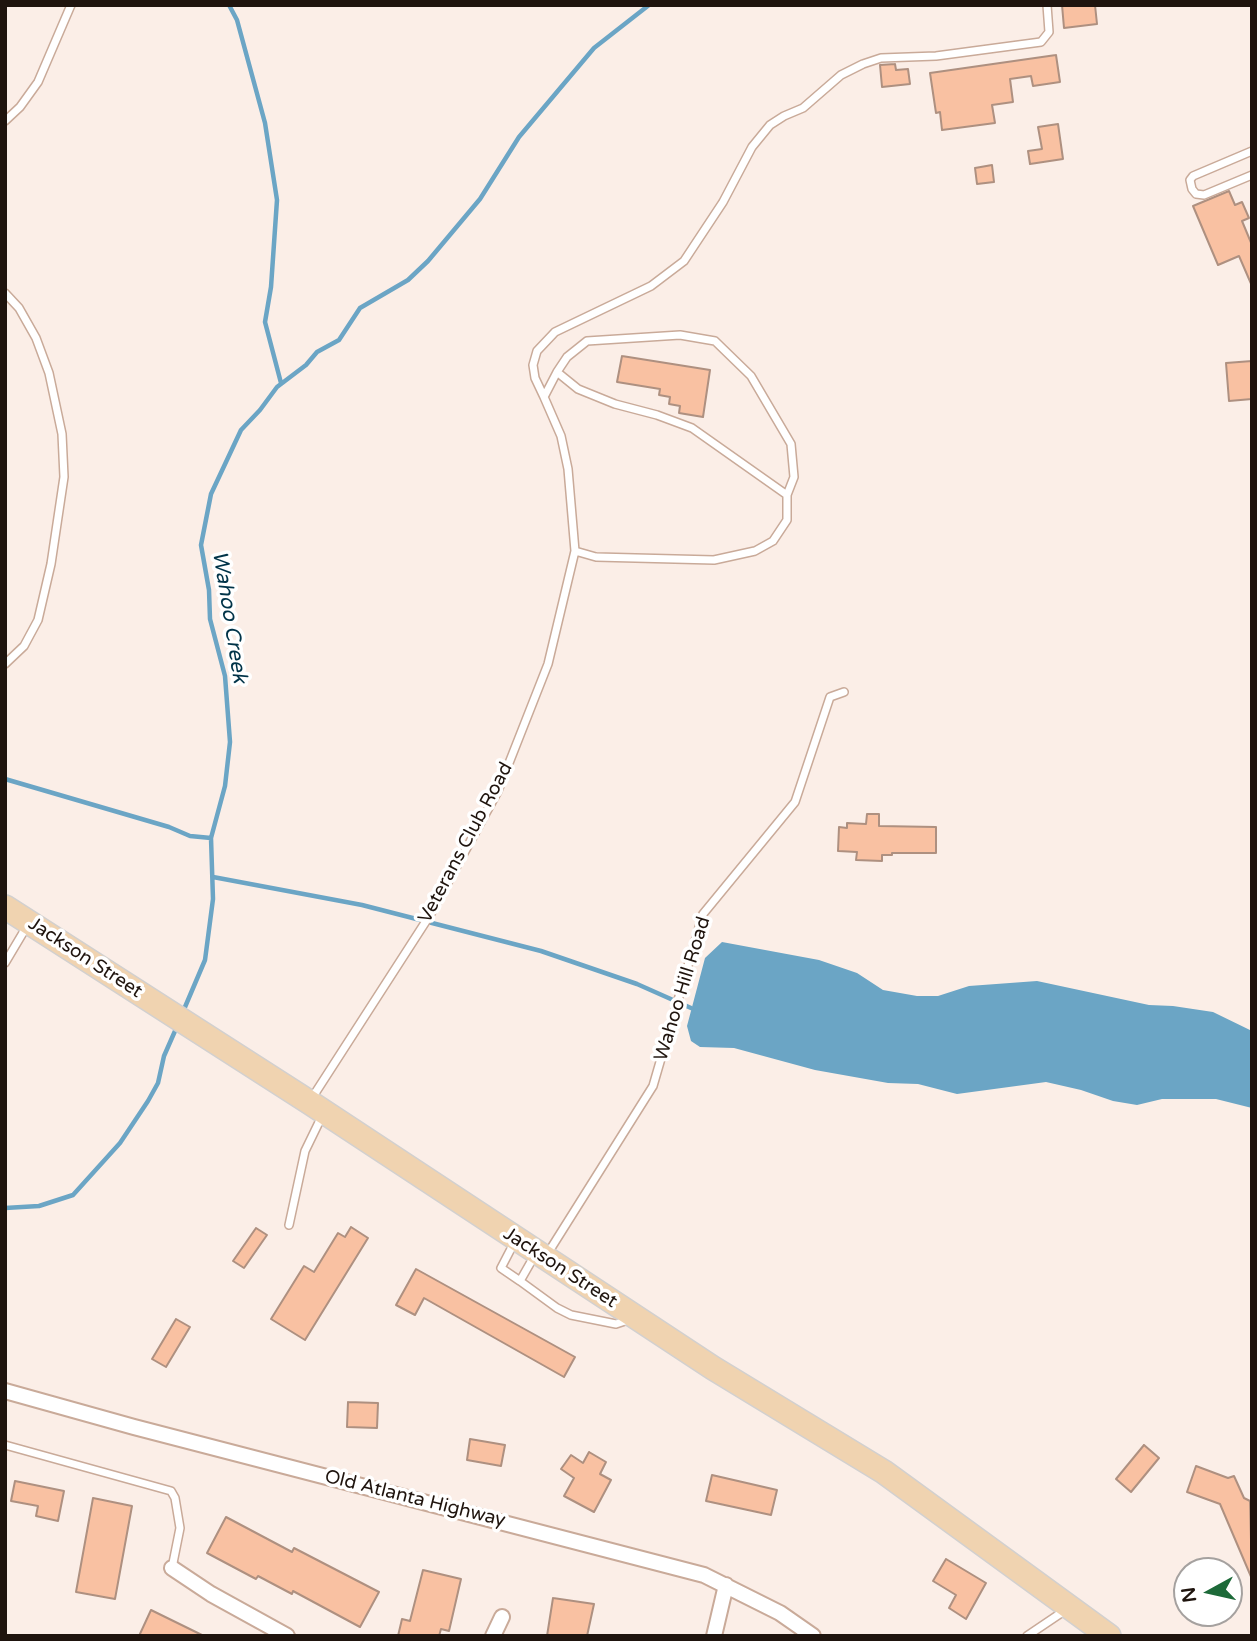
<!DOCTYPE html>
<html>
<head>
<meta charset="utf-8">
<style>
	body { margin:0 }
	#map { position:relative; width:1257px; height:1641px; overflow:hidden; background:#fbeee7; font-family:"Varela Round",sans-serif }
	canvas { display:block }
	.frame { position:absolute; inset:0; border:7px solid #1f140e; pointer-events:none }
	.north { position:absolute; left:1173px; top:1557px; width:70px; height:70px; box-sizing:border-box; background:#fff; border:2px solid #a5a19f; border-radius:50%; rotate:262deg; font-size:19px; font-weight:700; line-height:28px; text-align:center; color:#1f140e }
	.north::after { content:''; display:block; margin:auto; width:24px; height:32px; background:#1d6a39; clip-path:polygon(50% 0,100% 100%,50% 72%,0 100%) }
</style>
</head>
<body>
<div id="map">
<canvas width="1257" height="1641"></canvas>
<div class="frame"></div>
<div class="north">N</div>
</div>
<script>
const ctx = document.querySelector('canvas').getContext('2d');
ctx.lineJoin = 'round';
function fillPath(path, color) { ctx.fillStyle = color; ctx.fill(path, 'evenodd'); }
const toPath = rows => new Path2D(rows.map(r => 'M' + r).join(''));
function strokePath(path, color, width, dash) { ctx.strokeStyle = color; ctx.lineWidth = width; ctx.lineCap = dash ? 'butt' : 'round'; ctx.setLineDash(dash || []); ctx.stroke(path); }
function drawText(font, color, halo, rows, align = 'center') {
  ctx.font = font + ' "Varela Round",sans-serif'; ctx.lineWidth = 7; ctx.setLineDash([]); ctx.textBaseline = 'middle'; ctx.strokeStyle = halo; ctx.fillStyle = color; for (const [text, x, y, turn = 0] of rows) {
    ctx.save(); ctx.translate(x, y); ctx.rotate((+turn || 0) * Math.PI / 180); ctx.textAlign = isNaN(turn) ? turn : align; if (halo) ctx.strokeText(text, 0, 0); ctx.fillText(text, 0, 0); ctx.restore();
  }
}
fillPath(toPath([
	[722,942,819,960,857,973,883,990,917,996,938,996,969,986,1037,981,1149,1005,1173,1006,1213,1012,1252,1031,1252,1108,1216,1099,1162,1099,1137,1105,1113,1101,1081,1090,1046,1082,957,1094,918,1084,888,1083,815,1070,734,1048,700,1047,691,1041,687,1026,705,958]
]), '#6ba5c5');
strokePath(toPath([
	[229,5,237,20,265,123,277,200,271,287,265,322,281,383],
	[5,779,169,827,190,836,211,838],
	[213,877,362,905,541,951,637,984,691,1008],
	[185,1007,205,960,213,899,211,838,225,786,230,742,225,676,210,619,209,590,201,545,211,494,241,430,260,410,277,387,306,365,317,352,339,340,360,308,408,280,428,261,480,199,519,137,594,48,649,5],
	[5,1208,39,1206,73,1195,120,1143,148,1101,158,1083,164,1056,175,1031]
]), '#6ba5c5', 4.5);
const building = toPath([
	[1062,5,1095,5,1097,24,1064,28,1062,5],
	[1056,55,1060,82,1033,86,1031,76,1010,79,1013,102,992,105,995,123,942,130,940,112,936,113,930,73,1056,55],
	[895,64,896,70,908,69,910,84,882,87,880,65,895,64],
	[1058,124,1063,159,1030,164,1028,151,1042,149,1038,127,1058,124],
	[992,165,994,182,977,184,975,168,992,165],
	[1229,191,1235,205,1242,202,1249,218,1242,221,1252,245,1252,286,1239,256,1218,265,1193,206,1229,191],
	[622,356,710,370,703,417,679,413,680,406,669,404,670,397,659,395,660,389,617,382,622,356],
	[1252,361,1252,399,1229,401,1226,363,1252,361],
	[867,814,879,814,879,826,936,827,936,853,892,853,892,855,882,855,882,861,856,860,857,852,838,851,839,827,847,828,847,823,866,824,867,814],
	[351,1227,368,1238,305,1340,271,1319,304,1266,314,1272,338,1233,345,1237,351,1227],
	[256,1228,267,1235,244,1268,233,1261,256,1228],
	[416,1269,575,1357,564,1377,424,1298,415,1315,396,1305,416,1269],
	[176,1319,190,1327,166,1367,152,1359,176,1319],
	[348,1402,378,1403,377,1428,347,1427,348,1402],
	[470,1439,505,1445,501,1466,467,1460,470,1439],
	[1144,1445,1159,1458,1131,1492,1116,1479,1144,1445],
	[589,1452,606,1462,600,1474,611,1480,594,1512,564,1496,574,1478,561,1469,571,1455,583,1463,589,1452],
	[1196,1466,1228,1478,1234,1476,1244,1498,1250,1501,1252,1579,1220,1504,1187,1492,1196,1466],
	[712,1475,777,1490,771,1515,706,1501,712,1475],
	[15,1481,64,1491,58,1521,36,1516,38,1506,11,1501,15,1481],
	[93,1498,132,1506,115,1599,76,1592,93,1498],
	[226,1517,292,1552,294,1548,379,1592,360,1627,293,1591,292,1594,258,1576,256,1579,207,1553,226,1517],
	[946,1559,986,1583,966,1619,949,1608,956,1595,933,1581,946,1559],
	[423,1570,461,1579,449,1631,441,1629,439,1636,398,1636,402,1619,410,1621,423,1570],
	[553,1598,594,1604,587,1636,547,1636,553,1598],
	[151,1610,204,1636,139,1636,151,1610]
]);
fillPath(building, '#f9c1a2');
strokePath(building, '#ae9080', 2);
const service = toPath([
	[5,121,20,107,38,82,71,5],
	[1252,151,1193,176,1190,180,1192,189,1196,194,1204,195,1252,175],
	[5,293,19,308,36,338,49,373,62,434,64,477,51,564,38,620,24,646,5,664],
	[557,372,567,357,587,341,680,335,715,341,751,376,791,444,794,477,787,495,787,520,773,541,755,551,714,560,596,557,575,551],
	[544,397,535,378,533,365,537,351,555,332,651,286,684,261,723,202,752,147,770,125,784,116,803,108,841,75,863,64,881,58,936,56,1041,42,1049,32,1047,5],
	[5,963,27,926],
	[312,1098,430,915,498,791,548,664,575,551,568,469,561,436,544,397,557,372,578,389,615,404,657,415,692,428,787,495],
	[289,1225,305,1151,322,1116],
	[514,1243,501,1268,520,1281,536,1253],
	[548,1253,653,1086,703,914,795,802,830,697,844,692],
	[520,1281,557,1308,571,1315,616,1324,631,1319],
	[5,1445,171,1491,175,1498,180,1528,172,1568],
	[1027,1636,1067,1609]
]);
const minor = toPath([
	[5,1391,134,1427,704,1575,780,1613,813,1636],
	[172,1568,211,1594,287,1636],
	[493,1636,502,1617],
	[714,1636,726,1585]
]);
const primary = toPath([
	[5,907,309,1102,713,1368,884,1472,1109,1636]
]);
strokePath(service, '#c9aa99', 10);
strokePath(minor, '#c9aa99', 18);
strokePath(primary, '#d2d0cf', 26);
strokePath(service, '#fff', 7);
strokePath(minor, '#fff', 14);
strokePath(primary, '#f0d3b0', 23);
drawText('19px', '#1f140e', '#fff', [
	["Veterans Club Road",466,843,-62],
	["Jackson Street",85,958,33],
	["Wahoo Hill Road",683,989,-73],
	["Jackson Street",560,1268,33],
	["Old Atlanta Highway",415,1499,14]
]);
drawText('italic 21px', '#003348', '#fff', [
	["Wahoo Creek",229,617,81]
]);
</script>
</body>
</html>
